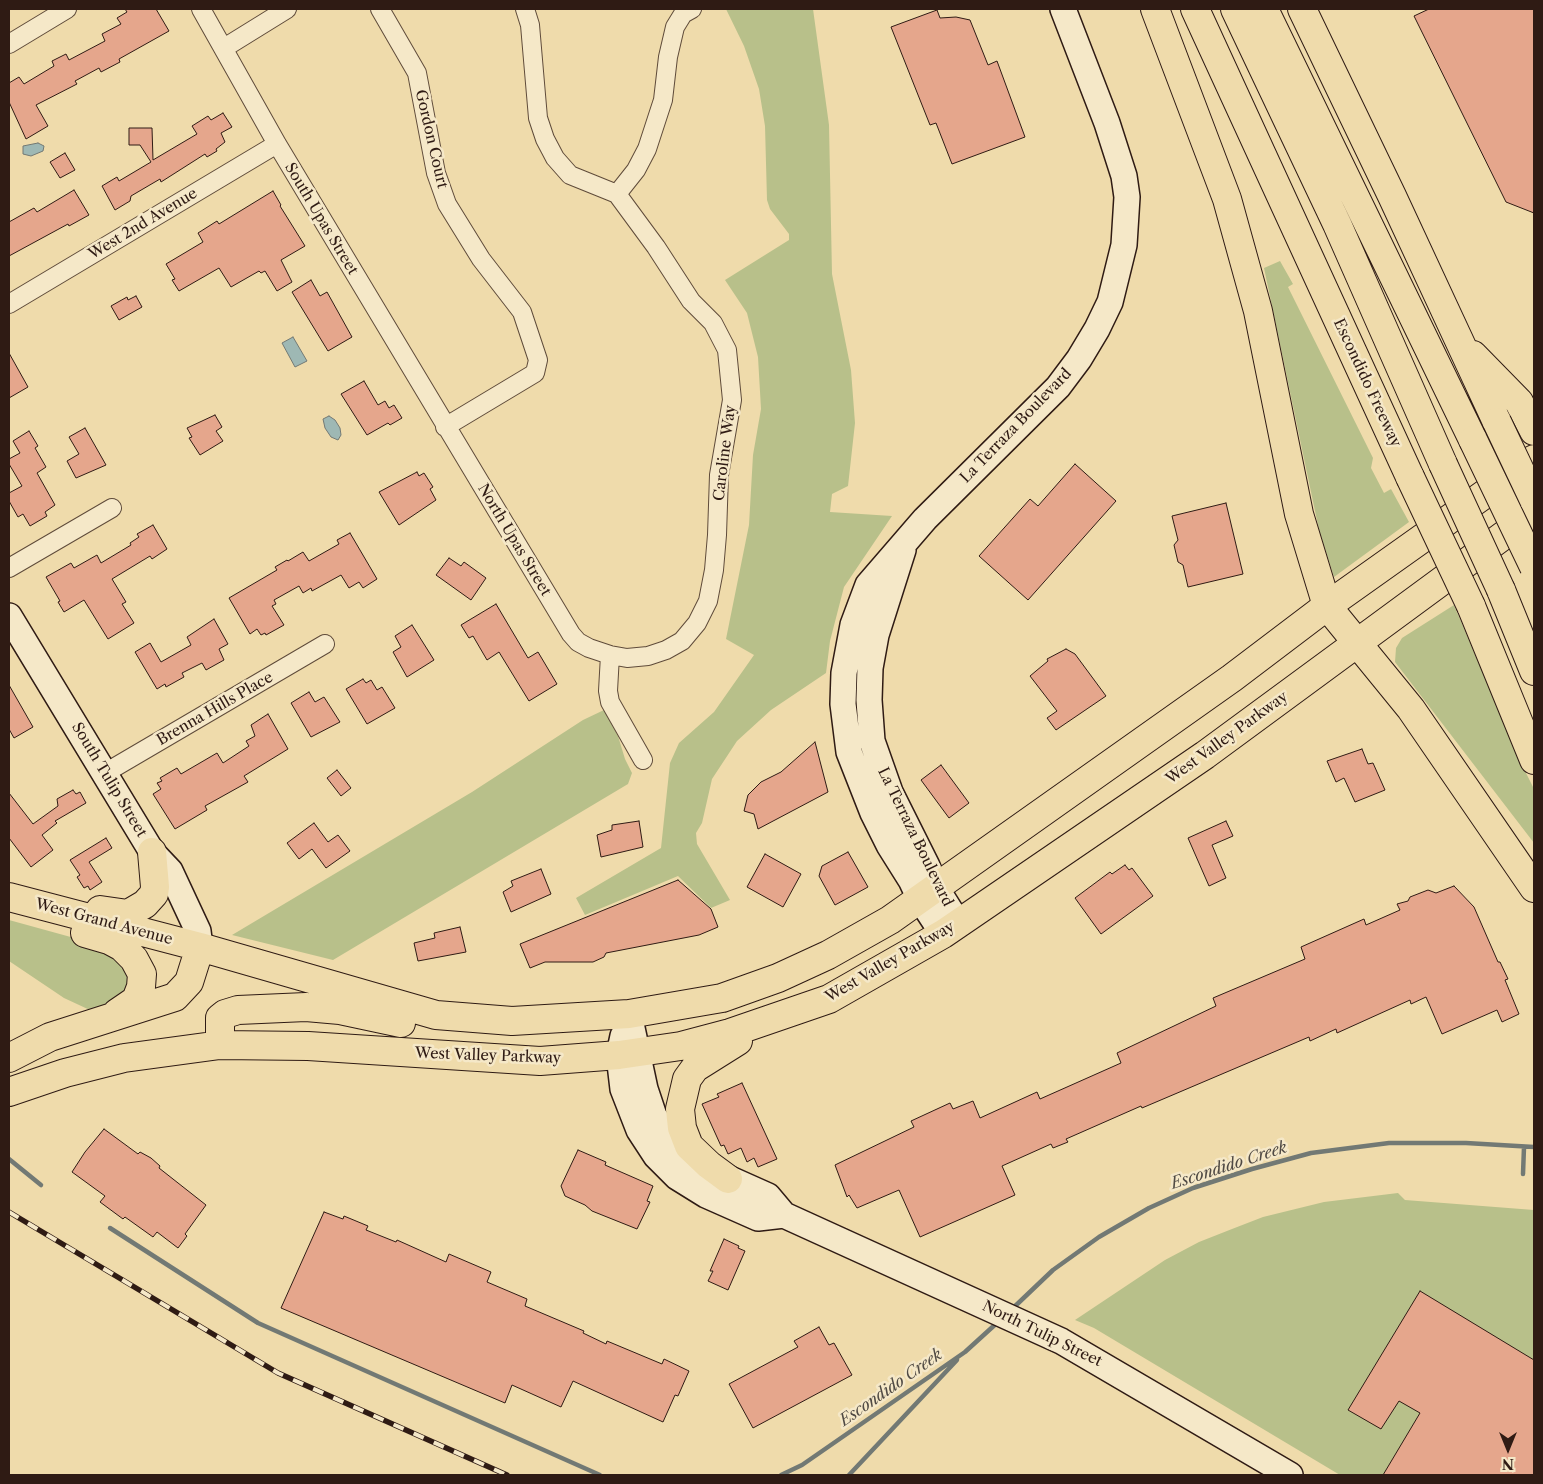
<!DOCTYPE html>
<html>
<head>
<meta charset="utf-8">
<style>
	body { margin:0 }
	#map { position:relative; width:1543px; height:1484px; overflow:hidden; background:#efdbab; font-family:"Libre Caslon Text",serif }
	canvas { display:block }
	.frame { position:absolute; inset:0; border:10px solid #2f1b14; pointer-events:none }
	.north { position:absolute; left:1483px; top:1424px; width:50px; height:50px; -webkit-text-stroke:4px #f5e8c8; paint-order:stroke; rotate:180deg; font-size:14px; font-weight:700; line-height:20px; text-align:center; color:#2f1b14 }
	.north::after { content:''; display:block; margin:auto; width:18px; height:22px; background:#2f1b14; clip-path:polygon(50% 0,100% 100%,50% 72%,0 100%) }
</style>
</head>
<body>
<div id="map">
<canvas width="1543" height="1484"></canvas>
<div class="frame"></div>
<div class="north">N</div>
</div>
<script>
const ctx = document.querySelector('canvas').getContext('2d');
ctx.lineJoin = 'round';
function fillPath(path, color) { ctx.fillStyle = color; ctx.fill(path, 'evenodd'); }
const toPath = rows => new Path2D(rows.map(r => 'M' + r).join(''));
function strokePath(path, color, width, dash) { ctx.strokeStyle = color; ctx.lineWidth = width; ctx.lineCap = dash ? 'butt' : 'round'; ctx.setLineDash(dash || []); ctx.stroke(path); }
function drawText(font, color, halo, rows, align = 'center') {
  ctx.font = font + ' "Libre Caslon Text",serif'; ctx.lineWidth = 5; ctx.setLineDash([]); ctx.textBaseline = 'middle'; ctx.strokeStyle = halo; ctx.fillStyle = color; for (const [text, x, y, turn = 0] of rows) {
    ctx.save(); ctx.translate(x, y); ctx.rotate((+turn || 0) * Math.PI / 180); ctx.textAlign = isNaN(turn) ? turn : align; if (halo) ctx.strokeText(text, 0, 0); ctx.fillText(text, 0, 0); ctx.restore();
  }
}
fillPath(toPath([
	[726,9,813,9,829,125,832,274,851,370,855,423,848,486,832,494,830,512,892,516,844,587,830,641,826,673,771,710,737,741,712,779,702,823,696,833,697,844,730,900,711,908,678,876,585,915,576,898,661,848,670,763,679,743,714,712,754,655,726,639,749,525,753,455,761,409,758,357,747,313,725,280,789,240,789,234,770,209,767,200,765,126,759,89,744,46],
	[1280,261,1293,284,1288,287,1373,458,1371,468,1384,493,1391,489,1409,522,1334,577,1319,530,1264,268],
	[1454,605,1520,761,1534,789,1534,843,1395,662,1396,648,1402,638],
	[604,710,618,736,625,759,632,773,628,784,333,960,232,935,472,792,583,720],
	[9,920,107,947,131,965,129,995,92,1011,64,998,9,961],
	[1398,1193,1405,1200,1534,1210,1534,1475,1340,1475,1094,1328,1075,1320,1165,1260,1199,1242,1232,1229,1263,1217,1324,1202]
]), '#b8c08a');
const water = toPath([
	[38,143,44,146,43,151,31,156,23,154,23,146,38,143],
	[293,337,307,361,295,367,282,343,293,337],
	[329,416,335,420,340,428,341,435,338,440,331,437,325,428,323,419,329,416]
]);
fillPath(water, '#9eb8b4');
strokePath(water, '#727974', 1);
strokePath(toPath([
	[9,1159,41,1185],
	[1523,1174,1524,1147],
	[110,1228,258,1323,600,1475],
	[1011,1310,1053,1270,1099,1237,1149,1208,1193,1188,1252,1169,1311,1153,1389,1143,1466,1143,1534,1147],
	[781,1475,802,1465,965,1352,998,1322],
	[849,1475,957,1360]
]), '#727974', 4.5);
const building = toPath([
	[125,9,156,9,169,31,119,59,120,62,101,72,99,68,75,81,77,84,36,105,48,126,26,139,9,102,9,83,19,77,24,84,54,66,52,61,66,54,69,60,105,41,102,34,121,24,117,18,127,12,125,9],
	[1429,9,1534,9,1534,213,1506,202,1414,16,1429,9],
	[937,10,940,18,956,17,970,20,988,65,997,61,1025,137,952,164,936,123,930,125,891,27,937,10],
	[223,113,232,127,221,133,225,142,216,149,217,151,207,157,205,154,161,182,160,179,131,196,130,201,115,210,102,186,117,177,119,181,151,162,140,145,129,145,129,128,152,128,153,160,197,134,192,126,208,116,211,120,223,113],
	[65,153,75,170,60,178,50,162,65,153],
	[74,190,89,215,69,226,68,224,9,256,9,222,34,208,37,212,74,190],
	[273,191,281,205,280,206,305,246,281,260,292,282,277,291,265,271,261,273,259,271,231,287,219,268,179,291,172,280,175,279,166,264,203,242,198,233,217,221,219,224,273,191],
	[311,280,320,296,327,292,352,337,328,351,292,292,311,280],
	[136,296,142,307,119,320,111,306,127,297,128,300,136,296],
	[9,353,28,387,9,398,9,353],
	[364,381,378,405,385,401,389,408,394,405,402,418,390,425,388,423,367,435,341,394,364,381],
	[215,415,222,427,216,431,223,441,200,455,189,438,192,437,187,428,215,415],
	[85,428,106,465,76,478,67,461,79,454,69,437,85,428],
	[29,431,38,446,35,448,46,467,37,473,55,505,45,512,47,516,30,526,23,514,18,517,9,501,9,493,22,486,9,464,9,459,20,453,13,441,29,431],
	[1075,464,1116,501,1028,600,979,556,1030,499,1038,506,1075,464],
	[417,472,419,476,424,473,433,487,430,489,436,500,399,525,379,492,417,472],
	[1226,503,1243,574,1188,587,1183,565,1178,562,1174,545,1178,540,1172,516,1226,503],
	[153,525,167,549,152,559,150,556,112,579,126,602,122,604,134,623,108,639,84,600,64,612,58,602,60,601,46,577,71,563,74,568,97,555,101,563,131,545,130,543,139,537,137,534,153,525],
	[350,533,377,579,363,588,359,582,349,588,341,575,312,591,311,588,303,593,299,586,274,600,276,604,272,606,284,625,266,635,265,633,261,635,257,629,250,634,229,598,277,570,275,567,287,560,288,561,303,552,309,561,339,544,337,540,350,533],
	[449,558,461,566,464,562,486,578,471,600,436,575,449,558],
	[496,604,528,658,538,652,557,684,529,701,499,652,487,660,473,636,469,638,461,625,496,604],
	[214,619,228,644,219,649,224,660,206,670,202,663,182,673,184,677,166,687,165,684,157,689,135,652,150,643,161,662,191,645,187,637,214,619],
	[412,625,434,660,407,677,393,652,401,647,395,636,412,625],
	[1066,649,1075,654,1106,696,1056,730,1047,718,1057,711,1030,676,1048,661,1047,659,1066,649],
	[363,679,366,683,371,680,377,690,382,687,395,708,367,724,346,689,363,679],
	[9,685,33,727,14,738,9,729,9,685],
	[309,692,315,702,324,697,340,722,311,737,291,703,309,692],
	[268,714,288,749,244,776,248,782,205,806,207,810,175,829,153,794,161,789,157,783,162,781,160,778,177,768,181,774,217,753,223,763,249,746,246,741,255,736,251,725,268,714],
	[815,742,828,792,758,829,754,814,744,811,748,795,761,782,781,772,815,742],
	[1362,749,1368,764,1373,763,1385,790,1355,802,1344,778,1336,782,1327,761,1362,749],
	[941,765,969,803,949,818,921,780,941,765],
	[337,770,351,788,341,796,327,778,337,770],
	[73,790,76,794,80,792,86,803,55,821,57,823,42,835,53,850,31,867,9,838,9,793,33,824,58,806,57,799,73,790],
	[639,821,643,847,601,857,597,835,612,830,612,825,639,821],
	[1226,821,1233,836,1212,845,1226,878,1209,886,1188,838,1226,821],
	[314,823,328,842,338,835,350,851,326,868,312,849,299,859,287,843,314,823],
	[106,838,112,848,89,862,102,882,90,890,88,886,84,888,77,877,80,875,70,860,106,838],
	[848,852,868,887,835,905,819,876,822,866,848,852],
	[765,854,801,874,783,907,747,887,765,854],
	[1125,865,1129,870,1132,868,1153,896,1101,934,1075,898,1110,872,1112,874,1125,865],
	[541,869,551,894,511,912,503,892,513,886,511,881,541,869],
	[678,880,711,909,718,927,699,935,606,953,604,957,593,962,545,962,530,968,520,944,678,880],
	[1454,886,1474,907,1498,962,1500,962,1508,979,1505,980,1519,1014,1502,1022,1497,1010,1442,1034,1426,997,1411,1004,1410,1000,1337,1033,1336,1029,1310,1041,1309,1037,1142,1108,1141,1106,1066,1139,1068,1142,1053,1148,1051,1144,1002,1166,1015,1195,920,1237,899,1190,857,1208,849,1195,847,1197,835,1165,914,1127,911,1121,950,1103,953,1109,973,1101,980,1118,1037,1092,1040,1099,1121,1063,1117,1053,1216,1006,1213,998,1305,959,1301,947,1364,919,1366,925,1400,910,1397,904,1408,901,1410,897,1428,890,1436,893,1454,886],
	[460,927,466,952,418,961,414,943,435,938,434,933,460,927],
	[742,1083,777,1159,758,1167,754,1158,747,1162,741,1148,728,1154,724,1145,721,1146,702,1104,719,1097,717,1094,742,1083],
	[104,1129,138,1154,140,1152,151,1158,160,1166,159,1168,206,1205,185,1234,187,1236,178,1248,157,1232,153,1237,125,1217,123,1219,100,1202,105,1196,72,1172,85,1152,104,1129],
	[578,1150,606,1162,605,1165,653,1186,647,1201,650,1202,637,1229,592,1211,585,1205,565,1196,561,1186,578,1150],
	[324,1212,343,1219,344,1216,368,1226,366,1230,396,1242,397,1240,446,1262,449,1254,491,1272,487,1282,527,1299,525,1306,584,1331,583,1333,606,1344,607,1341,662,1364,664,1359,689,1371,678,1396,675,1395,663,1422,573,1381,561,1407,512,1385,505,1403,281,1308,324,1212],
	[724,1239,739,1246,738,1248,745,1251,728,1290,708,1281,713,1271,710,1271,724,1239],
	[1420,1291,1534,1360,1534,1475,1383,1475,1420,1413,1399,1401,1381,1429,1348,1410,1420,1291],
	[819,1327,829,1345,834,1343,852,1375,753,1428,729,1384,798,1347,794,1341,819,1327]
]);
fillPath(building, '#e5a68c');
strokePath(building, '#2f1b14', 1);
const street = toPath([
	[201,9,277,144,571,634,578,642,589,648,610,655,627,658,648,656,666,650,682,641,697,623,708,601,714,570,717,535,719,475,732,400,727,350,713,323,691,301,656,247,617,194,570,175,555,158,545,139,538,118,530,25,525,9],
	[380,9,417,73,436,173,447,204,481,259,522,312,538,360,535,373,445,427],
	[9,44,67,9],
	[224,48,287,9],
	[617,194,636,170,647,149,663,100,668,57,675,27,683,14,692,9],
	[9,304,277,144],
	[9,568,112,508],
	[610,655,608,691,610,702,643,760],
	[105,773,325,644]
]);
const secondary = toPath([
	[903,550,876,635,870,668,869,700,872,741,890,792,927,866,936,888,958,923],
	[9,616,152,852,170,871,198,931,200,947],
	[943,934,920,899,911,880,889,845,873,813,849,752,843,704,844,673,853,625,868,585,925,519,1058,387,1079,359,1097,329,1110,302,1124,245,1127,197,1124,176,1107,123,1063,9],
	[629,1014,645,1089,654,1116,677,1148,689,1158,703,1167,768,1196,784,1215,1061,1341,1290,1475],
	[623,1036,619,1055,623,1089,639,1130,656,1156,677,1177,706,1195,758,1218,784,1215]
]);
const primary = toPath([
	[9,897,200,947,436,1015,512,1021,629,1014,722,998,778,978,828,955,890,920,1232,678,1327,606,1534,459],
	[100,910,128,914,145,904,154,894,155,887,152,852],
	[85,933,109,940,122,947,134,959,142,974,141,987,136,1000,117,1013],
	[220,1045,220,1018,225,1014,238,1010,306,1007,340,1010,401,1023],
	[9,1058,50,1037,175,997,189,982,200,947],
	[9,1092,65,1073,124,1058,220,1045,308,1046,540,1061,619,1055,681,1046,730,1033,829,999,943,934,1205,755,1534,513],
	[728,1179,709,1165,689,1146,682,1128,680,1109,687,1079,695,1068,738,1041]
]);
const highway = toPath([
	[1155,9,1227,199,1258,311,1299,514,1327,606,1411,709,1534,888],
	[1195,9,1410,477],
	[1235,9,1337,224,1443,464],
	[1264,9,1473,440],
	[1302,9,1392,196,1497,422],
	[1473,355,1519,402,1534,431],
	[1501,590,1534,671],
	[1471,606,1534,760]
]);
strokePath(street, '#5f4b3a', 20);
strokePath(secondary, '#2f1b14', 28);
strokePath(primary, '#2f1b14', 30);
strokePath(highway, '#2f1b14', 30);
strokePath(street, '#f5e8c8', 18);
strokePath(secondary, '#f5e8c8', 25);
strokePath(primary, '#efdbab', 28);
strokePath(highway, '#efdbab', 28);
const rail = toPath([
	[9,1212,278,1373,507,1475]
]);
strokePath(rail, '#2f1b14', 5.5);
strokePath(rail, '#f5e8c8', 4, [11]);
const highwayBridge = toPath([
	[1497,422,1534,500],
	[1473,440,1534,567],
	[1443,464,1501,590],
	[1410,477,1471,606]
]);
strokePath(highwayBridge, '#2f1b14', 30, []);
strokePath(highwayBridge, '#efdbab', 28);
drawText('15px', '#2f1b14', '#f5e8c8', [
	["Gordon Court",431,139,77],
	["South Upas Street",321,219,59],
	["West 2nd Avenue",143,224,-31],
	["Escondido Freeway",1367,383,65],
	["La Terraza Boulevard",1016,426,-46],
	["Caroline Way",725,453,-83],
	["North Upas Street",514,540,59],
	["Brenna Hills Place",215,709,-30],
	["West Valley Parkway",1227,738,-36],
	["South Tulip Street",109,780,59],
	["La Terraza Boulevard",915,837,64],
	["West Grand Avenue",104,922,15],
	["West Valley Parkway",890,962,-30],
	["West Valley Parkway",488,1056,2],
	["North Tulip Street",1042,1334,26]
]);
drawText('italic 16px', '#504a44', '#f5e8c8', [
	["Escondido Creek",1229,1166,-18],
	["Escondido Creek",891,1388,-35]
]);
</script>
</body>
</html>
